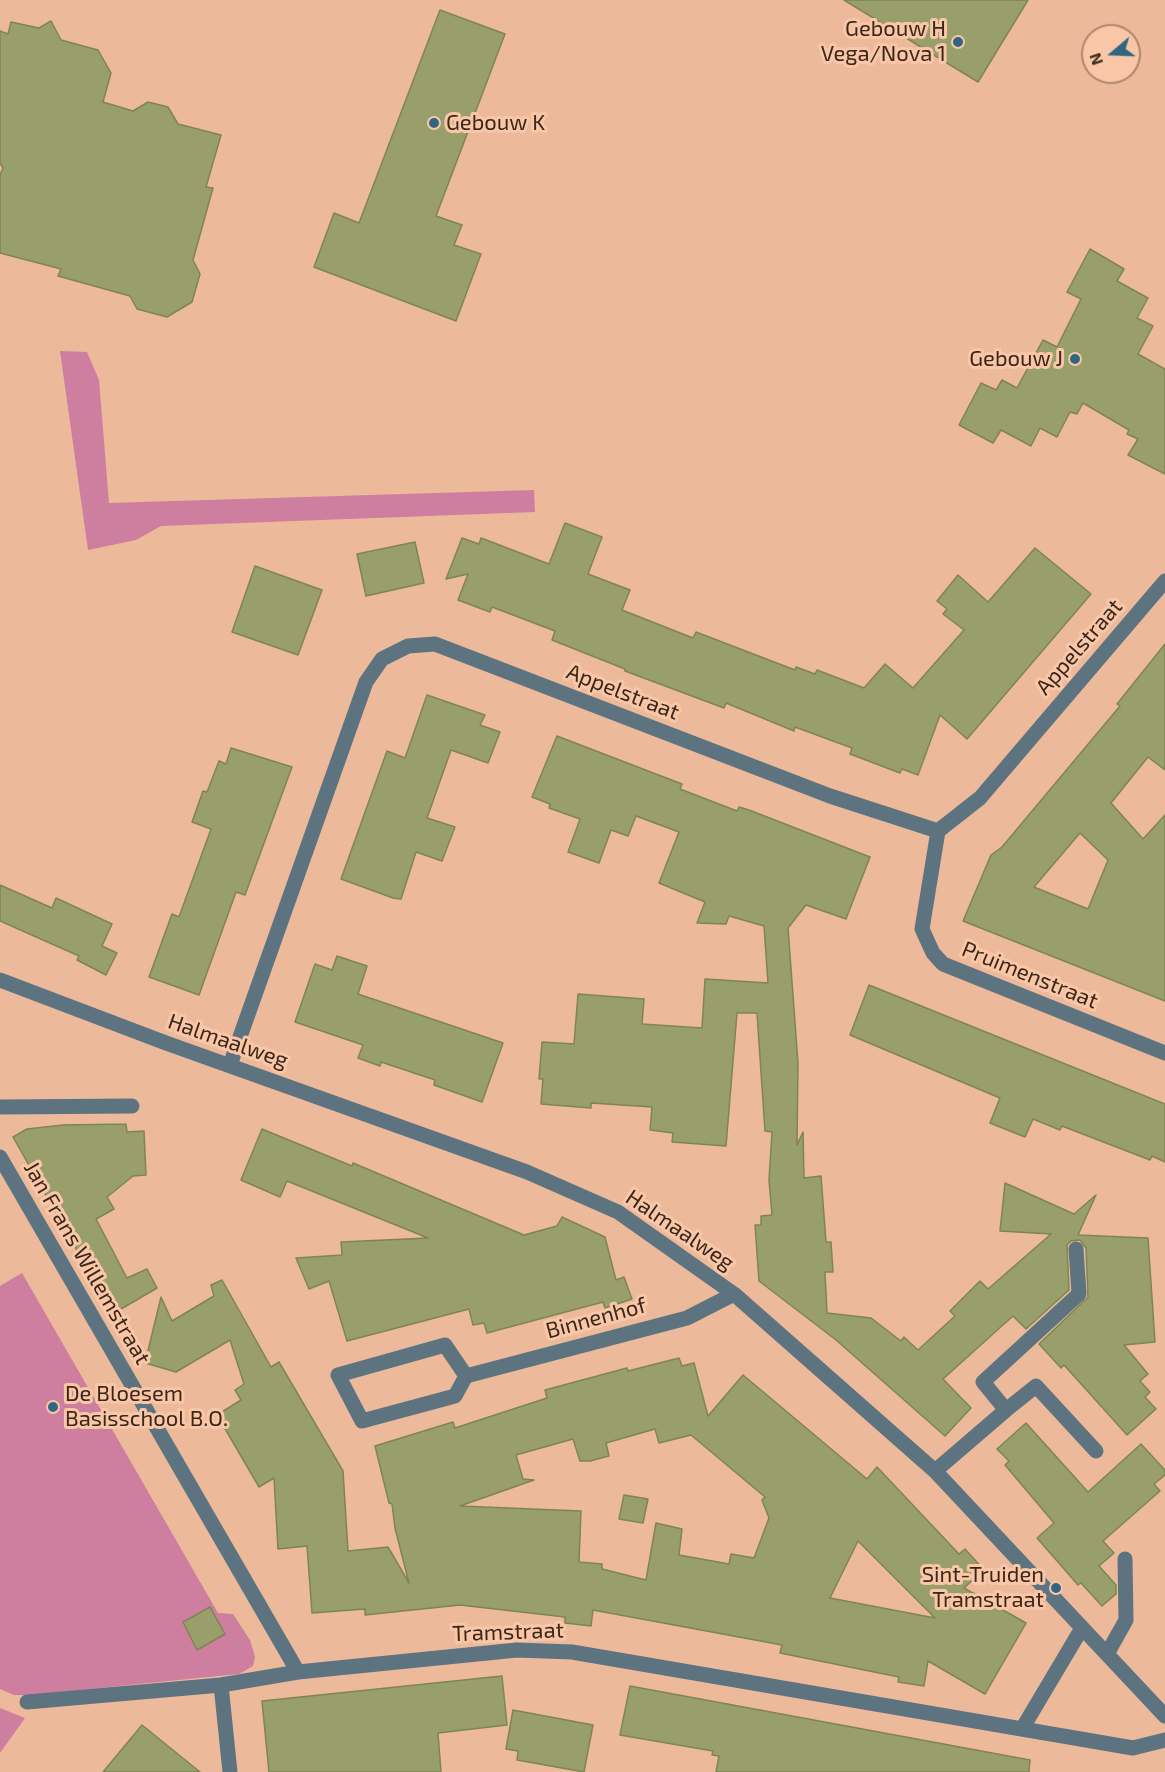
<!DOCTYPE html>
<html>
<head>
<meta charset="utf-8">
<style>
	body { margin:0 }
	#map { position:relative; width:1165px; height:1772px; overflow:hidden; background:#ecba9a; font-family:"Exo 2",sans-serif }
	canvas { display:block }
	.north { position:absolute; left:1081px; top:24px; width:60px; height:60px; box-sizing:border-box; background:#f9c7a7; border:2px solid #ad876f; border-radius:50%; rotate:251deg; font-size:16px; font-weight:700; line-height:24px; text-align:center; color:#3a271a }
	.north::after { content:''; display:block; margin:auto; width:21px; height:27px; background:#316682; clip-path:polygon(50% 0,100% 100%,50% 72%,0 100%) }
</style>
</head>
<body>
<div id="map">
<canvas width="1165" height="1772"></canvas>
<div class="north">N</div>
</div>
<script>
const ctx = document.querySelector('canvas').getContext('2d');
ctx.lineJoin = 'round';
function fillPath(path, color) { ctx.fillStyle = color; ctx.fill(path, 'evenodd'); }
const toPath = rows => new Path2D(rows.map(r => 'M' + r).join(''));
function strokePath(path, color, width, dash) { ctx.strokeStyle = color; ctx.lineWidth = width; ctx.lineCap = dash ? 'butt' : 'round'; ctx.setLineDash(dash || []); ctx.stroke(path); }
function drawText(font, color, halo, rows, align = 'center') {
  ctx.font = font + ' "Exo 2",sans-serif'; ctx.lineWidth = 6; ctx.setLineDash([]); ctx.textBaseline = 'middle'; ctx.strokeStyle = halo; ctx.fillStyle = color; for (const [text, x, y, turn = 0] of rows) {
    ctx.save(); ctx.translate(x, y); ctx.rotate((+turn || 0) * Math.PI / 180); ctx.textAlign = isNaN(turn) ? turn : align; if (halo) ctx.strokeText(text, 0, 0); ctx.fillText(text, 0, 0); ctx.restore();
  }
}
fillPath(toPath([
	[60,351,87,352,99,380,109,503,534,490,535,512,161,526,136,540,88,550],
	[22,1273,218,1613,233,1614,250,1640,255,1657,253,1666,239,1674,29,1695,14,1695,0,1689,0,1286],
	[0,1708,25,1718,0,1753]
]), '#ce7e9f');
const building = toPath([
	[844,0,1028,0,978,82,844,0],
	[440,10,505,34,436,216,462,225,454,245,481,254,456,321,314,267,334,213,359,223,440,10],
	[51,21,61,40,98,50,111,73,103,102,133,111,148,102,168,107,178,124,221,135,206,187,213,188,193,260,200,274,192,302,167,317,137,309,130,296,58,276,61,269,0,253,0,175,3,168,0,163,0,31,8,34,11,22,39,28,51,21],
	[1090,249,1124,269,1117,281,1148,298,1137,318,1153,326,1138,354,1165,369,1165,474,1128,455,1138,439,1127,434,1129,430,1083,403,1077,414,1070,412,1057,437,1040,428,1031,446,1001,430,993,443,959,425,981,383,996,390,1002,380,1017,388,1043,340,1057,347,1081,299,1067,292,1090,249],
	[565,523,602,537,588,574,630,590,622,610,693,638,696,632,795,670,796,667,815,674,817,670,864,688,885,664,913,688,964,630,943,614,947,609,937,601,958,575,988,602,1035,548,1091,594,967,739,940,715,918,775,902,769,900,773,850,754,852,748,795,727,794,731,726,703,724,708,625,671,625,669,552,640,555,631,492,607,490,612,458,600,468,574,446,579,462,538,479,544,481,538,549,564,565,523],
	[415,542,424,583,366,596,357,554,415,542],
	[255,566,322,590,298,655,232,632,255,566],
	[1165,644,1165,770,1148,757,1111,803,1143,839,1165,815,1165,1001,963,921,991,855,1002,847,1120,706,1117,704,1165,644],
	[1080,833,1108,860,1088,909,1034,887,1080,833],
	[427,695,485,715,480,725,500,732,488,763,451,750,427,818,455,827,442,861,416,852,401,899,393,898,341,879,387,751,405,758,427,695],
	[557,736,682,784,680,789,737,811,739,807,749,810,870,857,846,919,806,905,788,928,798,1063,797,1145,803,1132,804,1178,821,1176,826,1242,831,1242,833,1272,825,1272,827,1313,871,1318,901,1341,904,1337,918,1350,955,1316,950,1311,980,1281,988,1289,1051,1234,1000,1231,1005,1183,1074,1214,1096,1195,1078,1235,1148,1238,1155,1342,1124,1345,1148,1374,1140,1381,1150,1392,1145,1397,1156,1409,1127,1435,1064,1365,1061,1368,1039,1344,1088,1297,1086,1248,1080,1240,1071,1241,1067,1245,1069,1290,1026,1329,1013,1316,943,1379,971,1408,945,1436,836,1340,759,1281,755,1225,761,1225,761,1216,772,1215,769,1180,772,1132,765,1131,757,1013,737,1013,726,1146,672,1142,673,1133,650,1130,652,1107,591,1103,591,1108,541,1104,543,1079,539,1079,542,1042,574,1044,578,994,644,999,642,1024,702,1028,705,979,768,983,764,926,729,916,726,924,697,923,705,902,659,883,679,832,636,816,628,836,611,830,599,863,568,852,580,819,549,808,550,804,532,797,557,736],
	[231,748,292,767,245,895,236,892,199,995,149,977,172,914,179,917,211,829,192,822,203,791,207,792,219,761,226,764,231,748],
	[0,885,52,908,56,898,112,924,102,946,117,953,106,975,77,960,79,956,0,921,0,885],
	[337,956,367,966,358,994,503,1043,482,1102,434,1085,435,1080,381,1062,380,1066,358,1058,363,1045,295,1022,315,964,332,970,337,956],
	[869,985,1165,1104,1165,1162,1152,1156,1150,1160,1062,1126,1060,1130,1033,1119,1025,1137,990,1123,1000,1098,850,1035,869,985],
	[126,1124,127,1132,144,1131,146,1175,133,1176,107,1197,114,1209,96,1219,127,1278,147,1269,157,1288,116,1312,97,1286,13,1137,27,1129,63,1125,126,1124],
	[262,1129,352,1166,353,1163,524,1235,557,1226,562,1217,605,1237,616,1280,624,1277,632,1299,605,1308,603,1302,487,1333,484,1323,473,1325,469,1309,347,1341,329,1281,309,1289,296,1258,342,1255,341,1242,428,1238,287,1181,280,1197,241,1180,262,1129],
	[222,1280,271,1367,279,1362,343,1471,348,1551,388,1547,409,1583,395,1528,392,1504,389,1503,375,1446,453,1422,455,1428,547,1398,545,1390,627,1368,628,1371,679,1358,682,1366,694,1363,708,1416,743,1375,867,1479,877,1467,959,1554,965,1549,984,1570,964,1588,1026,1623,985,1694,928,1661,924,1686,898,1682,899,1677,780,1653,782,1645,593,1610,591,1626,565,1623,565,1617,460,1605,365,1615,365,1609,312,1613,307,1546,278,1549,274,1478,259,1487,217,1415,241,1400,235,1390,244,1384,230,1340,176,1372,145,1363,161,1297,172,1321,214,1296,211,1285,222,1280],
	[655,1429,659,1443,691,1435,765,1497,762,1500,769,1518,754,1558,731,1554,729,1564,679,1555,682,1529,656,1523,646,1580,602,1569,602,1564,579,1562,581,1511,460,1506,534,1480,523,1479,516,1455,573,1439,580,1461,590,1461,609,1456,606,1443,655,1429],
	[858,1541,935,1618,830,1598,858,1541],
	[1026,1423,1088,1492,1141,1444,1165,1470,1165,1475,1154,1484,1160,1491,1103,1541,1114,1553,1099,1566,1116,1585,1116,1594,1102,1606,1081,1583,1078,1585,1037,1538,1054,1523,1005,1465,1009,1461,997,1449,1026,1423],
	[624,1495,648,1499,643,1523,619,1519,624,1495],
	[210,1607,225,1634,197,1650,183,1622,210,1607],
	[502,1676,507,1725,438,1733,441,1772,269,1772,262,1701,502,1676],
	[630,1686,1030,1760,1029,1772,716,1772,719,1756,712,1755,713,1751,620,1735,630,1686],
	[513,1710,593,1725,584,1772,517,1760,518,1751,506,1749,513,1710],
	[142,1725,200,1772,103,1772,142,1725]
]);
fillPath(building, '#989f6b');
strokePath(building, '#7f8552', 1.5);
strokePath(toPath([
	[938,831,922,929,933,953,943,964,1165,1053],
	[938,831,980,798,1165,581],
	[0,980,166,1043,527,1172,618,1212,734,1294,935,1471,1165,1716],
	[230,1065,366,682,382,659,408,646,435,644,830,796,938,831],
	[0,1107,132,1106],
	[0,1157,298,1672],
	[466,1376,455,1396,362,1421,338,1375,445,1345,466,1376,687,1318,734,1294],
	[1006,1410,1036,1386,1096,1451],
	[935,1471,1006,1410,983,1382,1079,1294,1076,1249],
	[1107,1654,1126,1620,1125,1559],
	[221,1685,230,1772],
	[27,1702,221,1685,298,1672,517,1650,572,1652,1133,1748,1165,1740],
	[1022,1729,1082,1628]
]), '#5d7380', 15);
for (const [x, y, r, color] of [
	[958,42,6,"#316682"],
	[434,123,6,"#316682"],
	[1075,359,6,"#316682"],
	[53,1407,6,"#316682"],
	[1056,1588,6,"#316682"]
]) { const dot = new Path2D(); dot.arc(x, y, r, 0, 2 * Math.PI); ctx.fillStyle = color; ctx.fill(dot); strokePath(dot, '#f9c7a7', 2); }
drawText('22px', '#3a271a', '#f9c7a7', [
	["Gebouw H",946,29],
	["Vega/Nova 1",946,54],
	["Gebouw K",446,123,"left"],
	["Gebouw J",1063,359],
	["De Bloesem",65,1394,"left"],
	["Basisschool B.O.",65,1419,"left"],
	["Sint-Truiden",1044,1575],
	["Tramstraat",1044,1600]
], 'right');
drawText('22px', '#3a271a', '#f9c7a7', [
	["Appelstraat",1079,647,-49],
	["Appelstraat",623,692,21],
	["Pruimenstraat",1030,975,22],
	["Halmaalweg",228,1041,19],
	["Halmaalweg",680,1230,34],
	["Jan Frans Willemstraat",87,1263,60],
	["Binnenhof",596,1318,-15],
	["Tramstraat",508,1632,-2]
]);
</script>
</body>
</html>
